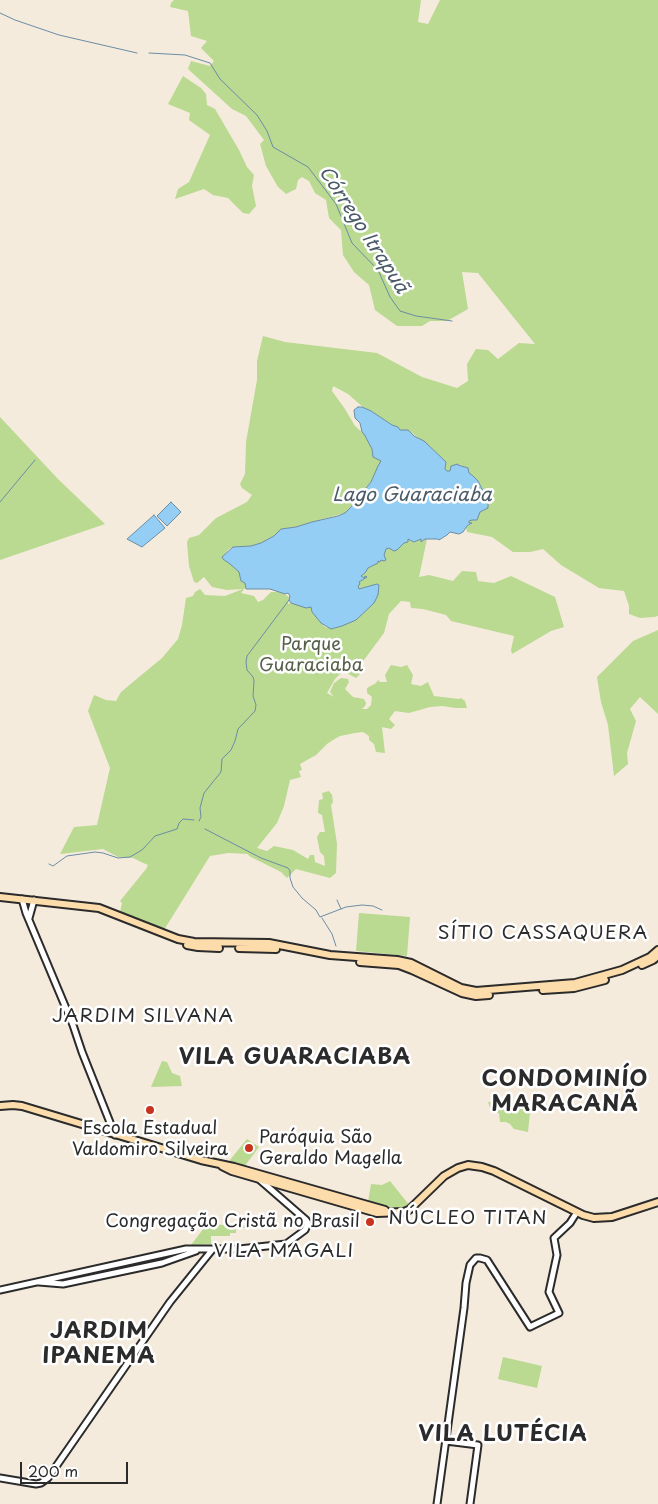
<!DOCTYPE html>
<html>
<head>
<meta charset="utf-8">
<style>
	body { margin:0 }
	#map { position:relative; width:658px; height:1504px; overflow:hidden; background:#f4ebdd; font-family:"Playpen Sans",sans-serif }
	canvas { display:block }
	.scale { position:absolute; left:20px; top:1462px; width:108px; height:22px; box-sizing:border-box; border:2px solid #2b2b2b; border-top:0; padding-left:6px; font-size:15px; line-height:18px; white-space:nowrap; color:#2b2b2b; -webkit-text-stroke:4px #fff; paint-order:stroke }
</style>
</head>
<body>
<div id="map">
<canvas width="658" height="1504"></canvas>
<div class="scale">200 m</div>
</div>
<script>
const ctx = document.querySelector('canvas').getContext('2d');
ctx.lineJoin = 'round';
function fillPath(path, color) { ctx.fillStyle = color; ctx.fill(path, 'evenodd'); }
const toPath = rows => new Path2D(rows.map(r => 'M' + r).join(''));
function strokePath(path, color, width, dash) { ctx.strokeStyle = color; ctx.lineWidth = width; ctx.lineCap = dash ? 'butt' : 'round'; ctx.setLineDash(dash || []); ctx.stroke(path); }
function drawText(font, color, halo, rows, align = 'center') {
  ctx.font = font + ' "Playpen Sans",sans-serif'; ctx.lineWidth = 5; ctx.setLineDash([]); ctx.textBaseline = 'middle'; ctx.strokeStyle = halo; ctx.fillStyle = color; for (const [text, x, y, turn = 0] of rows) {
    ctx.save(); ctx.translate(x, y); ctx.rotate((+turn || 0) * Math.PI / 180); ctx.textAlign = isNaN(turn) ? turn : align; if (halo) ctx.strokeText(text, 0, 0); ctx.fillText(text, 0, 0); ctx.restore();
  }
}
fillPath(toPath([
	[174,0,421,0,418,22,428,24,440,0,658,0,658,616,654,617,640,618,629,614,629,606,624,591,599,588,561,565,543,549,530,552,513,552,492,537,467,532,466,527,472,524,469,523,469,521,472,519,477,520,480,512,487,508,488,500,478,481,469,473,468,468,457,464,449,471,447,471,445,469,446,462,429,446,408,430,400,430,398,427,392,425,371,411,364,408,348,394,333,386,332,391,345,409,355,426,364,434,372,449,373,457,381,461,381,462,379,465,371,482,345,513,312,522,296,527,281,529,274,536,261,543,251,546,233,547,229,549,222,557,223,559,230,564,239,572,241,581,245,583,245,588,241,593,254,596,258,602,263,600,271,592,278,592,286,595,289,597,288,604,293,602,307,608,311,606,311,611,321,623,325,627,332,629,356,620,367,609,376,599,379,585,377,584,359,589,358,586,359,582,364,578,361,577,362,575,365,574,367,569,378,561,380,562,381,560,384,561,386,560,384,555,386,549,389,548,394,551,397,550,404,543,408,542,408,539,414,542,421,539,422,542,425,539,427,539,419,577,429,575,453,581,462,571,476,572,478,581,494,583,511,576,555,597,564,627,551,631,512,654,511,650,514,636,451,621,446,615,423,609,411,608,410,602,401,601,389,614,384,633,361,664,361,673,356,678,343,671,335,679,327,693,334,697,330,692,334,683,341,678,348,679,349,682,345,689,353,697,364,699,366,703,365,706,362,709,367,709,371,705,372,697,367,693,367,688,376,683,378,680,380,682,387,682,385,675,391,665,401,667,407,665,413,675,411,684,421,686,428,682,434,696,459,699,461,698,465,701,467,708,456,708,442,706,430,707,409,713,395,711,389,719,395,725,391,729,382,727,385,753,376,752,374,744,369,740,369,736,363,732,355,733,340,736,333,740,327,744,316,755,300,764,302,770,299,771,301,777,290,780,284,806,277,823,257,848,267,851,274,846,293,850,308,859,310,855,314,855,315,862,325,866,324,856,320,852,317,837,320,832,325,832,322,815,318,813,319,800,323,799,322,793,329,791,332,795,333,802,331,805,337,844,336,873,330,878,296,869,287,878,281,872,249,856,248,854,228,853,210,856,164,930,120,913,122,903,120,901,146,869,148,865,141,862,133,858,118,857,103,849,60,854,74,827,97,825,110,768,88,711,94,695,106,700,116,701,121,692,162,658,178,639,182,625,186,598,193,596,195,592,200,589,205,595,225,596,243,589,227,590,212,587,204,577,197,583,194,582,189,566,187,542,189,538,199,535,216,518,247,502,252,495,242,488,240,484,245,474,246,442,257,380,257,361,263,336,285,342,377,353,422,377,457,388,468,381,467,364,476,349,488,350,498,359,519,343,535,344,478,273,462,272,468,309,447,321,430,321,422,326,397,326,375,310,369,285,354,272,343,255,341,230,329,218,326,200,315,193,309,181,302,177,298,180,296,189,286,194,278,187,266,166,260,144,264,140,246,116,232,109,188,69,191,61,210,66,214,61,201,48,207,41,191,36,188,11,170,7,171,3],
	[183,76,201,88,206,94,207,105,215,109,239,150,247,167,254,175,252,186,256,206,249,214,243,213,228,198,213,195,204,189,175,199,178,189,189,182,210,135,189,120,190,113,168,104],
	[0,417,58,479,105,524,0,560],
	[658,630,658,714,640,697,630,709,636,721,627,753,628,764,614,776,608,725,601,702,597,677,633,641],
	[359,913,410,917,407,956,356,951],
	[162,1061,167,1062,172,1073,180,1076,182,1086,151,1087],
	[526,1100,528,1102,531,1103,528,1132,514,1129,510,1124,506,1122,500,1122,499,1113,492,1113,488,1102,518,1102],
	[247,1139,259,1147,244,1167,231,1163,230,1160],
	[390,1181,410,1206,401,1209,395,1208,368,1202,371,1184,382,1185],
	[207,1224,242,1226,248,1224,251,1228,236,1228,236,1233,230,1233,230,1236,211,1236,211,1244,191,1245],
	[503,1357,542,1366,537,1388,498,1379]
]), '#bad991');
const water = toPath([
	[358,407,362,407,371,411,392,425,398,427,400,430,408,430,414,436,424,441,446,462,445,469,447,471,450,471,451,466,458,464,458,465,468,468,469,473,473,476,478,481,486,497,488,495,488,508,480,512,477,520,472,520,469,521,469,523,472,523,467,526,463,532,459,534,450,532,447,535,439,540,438,539,425,539,421,542,421,539,414,542,408,539,408,542,404,543,397,550,394,551,389,548,386,549,384,555,386,560,384,561,381,560,380,562,378,561,378,563,368,568,365,573,361,576,364,578,365,576,367,577,359,582,360,584,358,586,359,589,377,584,379,585,378,595,374,603,356,620,342,626,331,629,321,623,312,612,311,607,306,608,291,603,289,600,290,596,288,593,285,594,270,589,246,589,245,583,241,581,239,572,230,564,223,559,222,557,233,547,251,546,261,543,274,536,281,529,296,527,312,522,338,516,345,513,350,508,371,482,378,466,381,461,373,457,372,449,364,434,362,432,360,423,355,418,354,410,358,407],
	[171,502,181,512,167,526,157,516,171,502],
	[154,515,165,528,142,547,127,539,154,515]
]);
fillPath(water, '#95cef5');
strokePath(water, '#6b8da4', 1);
strokePath(toPath([
	[0,13,15,20,59,35,137,53],
	[149,53,185,55,210,63,220,79,257,115,267,131,273,147,308,167,336,204,352,243,378,270,390,297,400,311,416,316,452,321],
	[0,502,35,460],
	[199,821,201,817,200,808,204,793,221,772,222,759,231,750,235,741,238,729,255,711,256,705,253,696,254,681,253,677,247,670,246,662,247,656,289,600],
	[205,829,261,858,288,868,290,871,290,878,293,887,302,898,316,910,320,917,346,907,362,905,373,906,382,910],
	[49,864,53,866,67,856,95,852,103,853,118,858,130,857,142,850,155,836,177,829,179,823,183,819,194,820],
	[337,900,341,909],
	[322,918,332,934,336,946]
]), '#6b8da4', 1);
const minor = toPath([
	[22,899,26,913,73,1025,82,1052,115,1135],
	[29,918,34,900],
	[39,1282,63,1284,162,1263,196,1251],
	[0,1290,186,1249,239,1249,286,1244,305,1230,308,1223,306,1220,260,1180],
	[446,1441,478,1445,470,1504],
	[0,1478,36,1484,41,1483,48,1478,170,1302,212,1250],
	[437,1504,464,1308,466,1283,470,1265,476,1258,480,1258,487,1260,530,1327,534,1325,559,1313,549,1292,557,1255,554,1238,570,1223,577,1212]
]);
const major = toPath([
	[0,897,99,908,178,939,194,942,269,943,330,955,397,960,411,963,461,988,476,991,575,983,622,970,650,957,658,950],
	[187,945,198,947,219,948],
	[239,948,276,949],
	[360,962,399,965,412,970,462,993,476,996,489,995],
	[642,965,653,960,658,956],
	[543,990,574,988,605,980],
	[0,1106,13,1105,22,1106,201,1160,234,1167,385,1210],
	[222,1166,232,1171,377,1213,404,1212,409,1210,444,1176,458,1168,468,1165,482,1167,494,1171,583,1215,594,1218,612,1217,658,1202]
]);
strokePath(minor, '#2b2b2b', 9);
strokePath(major, '#2b2b2b', 10);
strokePath(minor, '#fff', 5);
strokePath(major, '#fddcac', 6);
for (const [x, y, r, color] of [
	[150,1110,5,"#c8321e"],
	[249,1148,5,"#c8321e"],
	[370,1222,5,"#c8321e"]
]) { const dot = new Path2D(); dot.arc(x, y, r, 0, 2 * Math.PI); ctx.fillStyle = color; ctx.fill(dot); strokePath(dot, '#fff', 2); }
drawText('18px', '#565f4a', '#fff', [
	["Parque",311,645],
	["Guaraciaba",311,666]
]);
drawText('18px', '#2b2b2b', '#fff', [
	["Escola Estadual",150,1129],
	["Valdomiro Silveira",150,1150],
	["Paróquia São",259,1138,"left"],
	["Geraldo Magella",259,1159,"left"],
	["Congregação Cristã no Brasil",360,1222,"right"]
]);
drawText('italic 19px', '#4b5c68', '#fff', [
	["Córrego Itrapuã",363,230,57],
	["Lago Guaraciaba",412,496]
]);
ctx.letterSpacing = '1px';
drawText('19px', '#2b2b2b', '#fff', [
	["SÍTIO CASSAQUERA",543,934],
	["JARDIM SILVANA",143,1017],
	["NÚCLEO TITAN",468,1219],
	["VILA MAGALI",284,1252]
]);
ctx.letterSpacing = '0px';
ctx.letterSpacing = '1px';
drawText('bold 22px', '#2b2b2b', '#fff', [
	["VILA GUARACIABA",295,1058],
	["CONDOMINÍO",565,1080],
	["MARACANÃ",565,1105],
	["JARDIM",99,1332],
	["IPANEMA",99,1357],
	["VILA LUTÉCIA",503,1435]
]);
ctx.letterSpacing = '0px';
</script>
</body>
</html>
